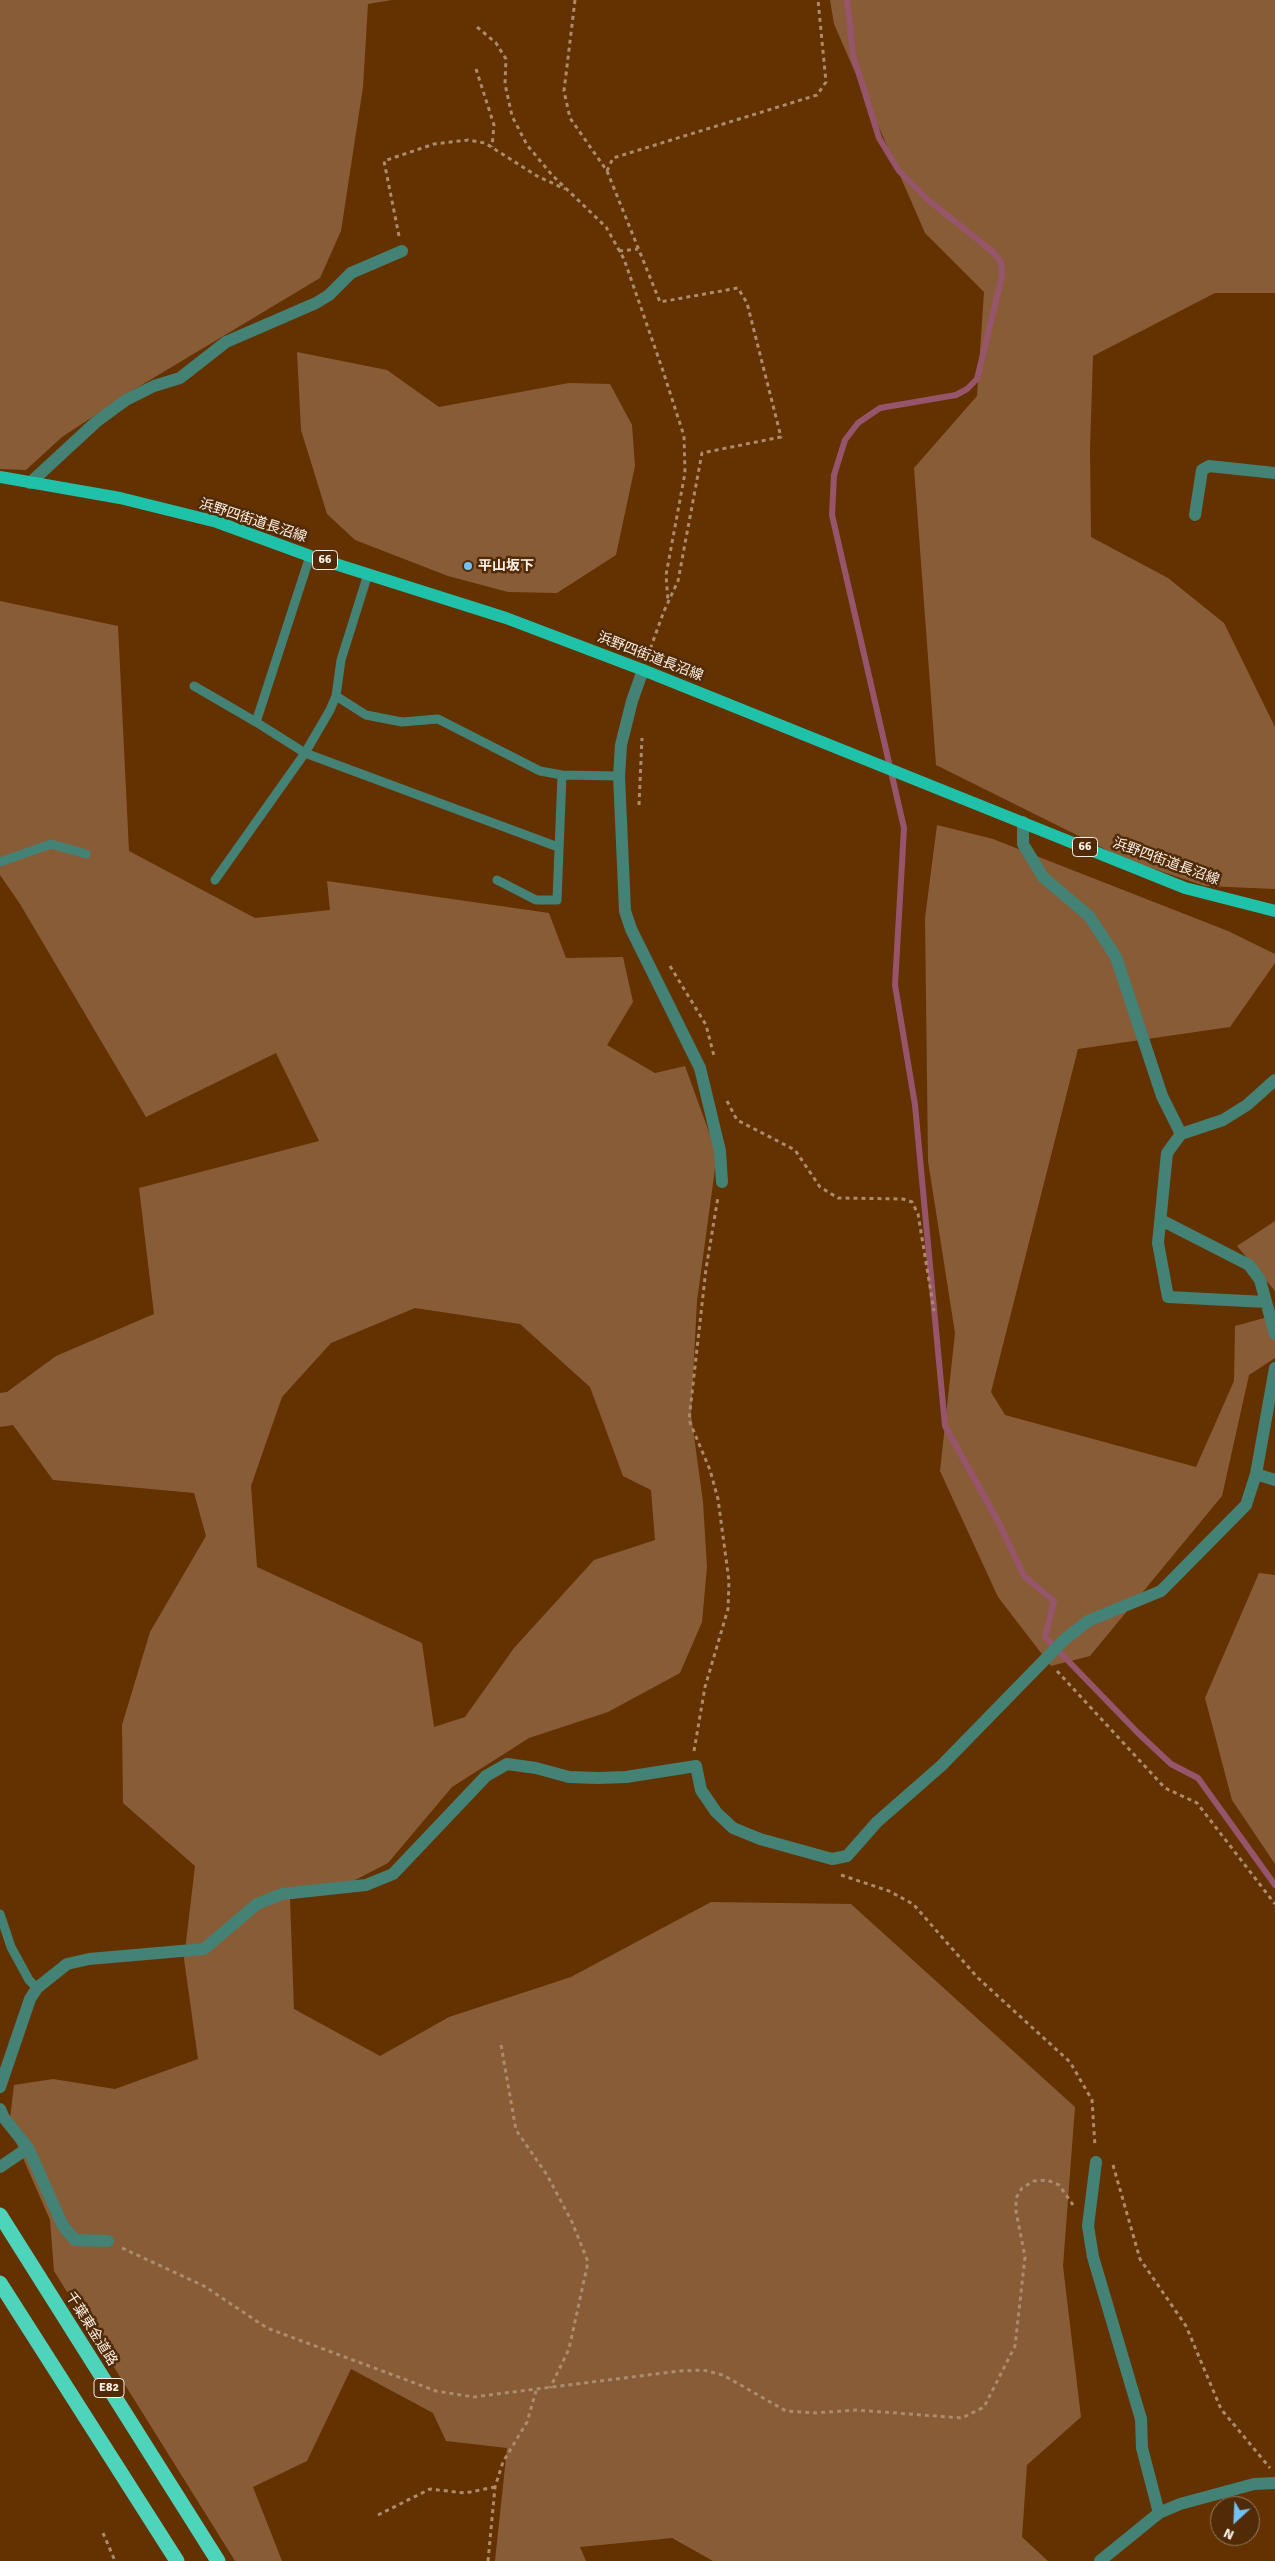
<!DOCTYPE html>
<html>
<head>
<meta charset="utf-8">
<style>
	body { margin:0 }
	#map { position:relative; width:1275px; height:2561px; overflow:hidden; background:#633200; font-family:Signika,sans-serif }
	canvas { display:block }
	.north { position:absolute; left:1210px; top:2496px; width:50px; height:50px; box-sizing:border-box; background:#512b07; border:1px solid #967a61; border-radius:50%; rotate:205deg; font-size:14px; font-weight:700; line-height:20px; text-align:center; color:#fdf1e7 }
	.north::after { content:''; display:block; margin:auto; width:18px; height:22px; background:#71c1f5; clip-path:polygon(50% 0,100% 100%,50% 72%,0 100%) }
</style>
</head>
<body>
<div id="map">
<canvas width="1275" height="2561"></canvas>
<div class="north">N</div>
</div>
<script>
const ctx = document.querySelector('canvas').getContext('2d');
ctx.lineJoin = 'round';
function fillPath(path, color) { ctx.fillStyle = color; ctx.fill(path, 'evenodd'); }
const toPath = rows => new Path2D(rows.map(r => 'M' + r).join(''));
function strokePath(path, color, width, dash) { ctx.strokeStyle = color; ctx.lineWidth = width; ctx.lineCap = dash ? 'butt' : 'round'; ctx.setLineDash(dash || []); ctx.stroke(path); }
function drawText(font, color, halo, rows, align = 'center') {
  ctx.font = font + ' Signika,"Noto Sans JP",sans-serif'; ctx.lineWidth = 5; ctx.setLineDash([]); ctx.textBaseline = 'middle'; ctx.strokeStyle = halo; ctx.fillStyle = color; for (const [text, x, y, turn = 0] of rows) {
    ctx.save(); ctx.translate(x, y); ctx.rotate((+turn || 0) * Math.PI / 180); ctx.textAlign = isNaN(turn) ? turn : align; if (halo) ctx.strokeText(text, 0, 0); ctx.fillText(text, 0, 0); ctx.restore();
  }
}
fillPath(toPath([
	[0,0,392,0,368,4,363,87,341,231,320,278,135,389,62,437,26,470,0,469],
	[830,0,1275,0,1275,293,1215,293,1093,356,1090,449,1091,537,1168,578,1224,623,1275,727,1275,889,1205,886,1127,860,936,765,914,468,977,396,984,292,925,233,834,24],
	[297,352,387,370,439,407,569,383,610,384,632,425,635,466,616,555,557,593,508,592,448,576,355,540,327,514,301,430],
	[0,601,118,626,129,851,255,918,330,910,327,881,549,913,566,958,623,957,633,1002,607,1045,655,1073,685,1066,717,1154,697,1301,691,1414,703,1502,707,1567,702,1622,680,1673,608,1712,529,1738,452,1787,388,1863,332,1892,290,1899,294,2009,380,2056,449,2017,571,1977,711,1902,851,1904,1075,2107,1063,2266,1081,2417,1027,2465,1022,2537,1048,2561,713,2561,672,2538,580,2547,586,2561,495,2561,507,2448,446,2441,433,2413,351,2369,307,2461,253,2487,282,2561,235,2561,54,2271,50,2220,9,2126,14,2085,53,2079,115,2089,198,2059,184,1959,195,1866,123,1803,122,1725,150,1632,206,1536,194,1493,53,1480,13,1425,0,1427,0,1393,7,1392,56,1356,154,1314,139,1188,319,1141,276,1053,146,1117,20,904,0,875],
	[415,1308,520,1324,590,1387,623,1476,651,1490,655,1540,594,1560,514,1648,465,1717,434,1727,422,1643,257,1567,251,1486,282,1397,331,1343],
	[937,825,993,839,1228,931,1275,954,1275,963,1230,1027,1078,1049,991,1392,1005,1415,1196,1467,1234,1381,1235,1326,1275,1315,1275,1358,1249,1375,1222,1496,1090,1656,1051,1666,998,1597,940,1471,955,1333,928,1161,925,918],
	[1275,1221,1275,1291,1237,1246],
	[1259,1573,1275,1575,1275,1864,1232,1800,1205,1698]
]), '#895c38');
strokePath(toPath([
	[847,0,853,55,879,138,899,171,927,199,992,251,1001,262,1002,276,977,379,967,389,956,395,880,408,858,423,845,440,834,475,832,515,904,828,895,985,915,1105,945,1426,998,1521,1024,1576,1054,1601,1045,1637,1138,1733,1171,1764,1198,1778,1275,1885]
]), '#97556c', 6);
strokePath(toPath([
	[575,0,564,91,570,118,607,171,660,302,738,288,747,303,781,437,702,453,678,581,664,611,648,655],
	[477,27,496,43,506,59,505,84,512,116,527,145,552,175,606,227,624,259,662,368,684,436,685,473,666,575,668,601],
	[476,69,494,125,492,147],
	[607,171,613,158,817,95,826,82,818,0],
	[399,236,384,161,434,144,468,140,485,143,537,176,565,189],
	[619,251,638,249],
	[639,805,642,738],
	[670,966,706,1025,714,1056],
	[727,1101,737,1120,795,1150,820,1187,838,1198,903,1199,912,1202,918,1214,934,1311],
	[1057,1671,1165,1788,1197,1803,1275,1904],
	[694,1751,705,1687,728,1609,729,1581,718,1499,710,1470,689,1420,706,1269,718,1197],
	[841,1875,889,1891,913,1904,978,1978,1070,2062,1092,2100,1095,2146],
	[501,2045,516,2130,547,2175,572,2222,588,2262,569,2349,550,2388],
	[1113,2165,1140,2259,1186,2326,1221,2409,1270,2468],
	[122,2248,204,2286,267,2328,436,2391,474,2397,679,2371,703,2370,723,2375,786,2411,816,2413,856,2410,962,2418,984,2407,1015,2346,1025,2257,1016,2211,1016,2198,1022,2188,1034,2181,1047,2180,1059,2185,1073,2205],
	[378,2515,430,2489,465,2493,495,2487],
	[103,2533,115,2561],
	[488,2561,495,2487,503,2462,527,2422,536,2391]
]), '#ac8c6d', 3, [4, 4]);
strokePath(toPath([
	[194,686,256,722,305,753,558,847],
	[336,696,366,715,402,722,438,719,540,771,562,775,619,776],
	[256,722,310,556],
	[0,862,51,844,86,854],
	[215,880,305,753,330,710,336,696,341,660,368,574],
	[497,880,536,900,557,900,562,775],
	[0,1914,11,1947,29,1980,37,1988]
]), '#448275', 9);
strokePath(toPath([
	[30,483,96,422,126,400,154,386,180,378,226,342,316,303,329,295,351,273,402,251],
	[1195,515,1202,470,1209,466,1275,473],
	[643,670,632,701,621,745,619,776,625,911,631,929,700,1068,720,1151,722,1182],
	[1023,822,1023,844,1043,877,1089,916,1116,957,1162,1096,1181,1134],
	[1161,1220,1249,1265,1260,1280,1275,1334],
	[1266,1302,1168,1297,1158,1243,1167,1153,1181,1134,1223,1120,1247,1105,1275,1080],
	[1256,1474,1275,1480],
	[0,2087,30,1999,37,1988,67,1964,89,1959,204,1949,257,1904,282,1894,366,1885,393,1874,486,1776,507,1764,536,1768,569,1777,598,1778,626,1777,696,1766,701,1790,716,1812,733,1828,760,1839,832,1859,847,1856,877,1822,941,1766,1065,1639,1088,1621,1161,1591,1246,1505,1256,1474,1275,1368],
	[0,2109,4,2118,28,2148,63,2226,75,2240,108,2241],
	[1096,2162,1088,2226,1093,2257,1141,2419,1142,2448,1159,2513],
	[0,2167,28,2148],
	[1100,2561,1159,2513,1180,2504,1254,2484,1275,2483]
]), '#448275', 12);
strokePath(toPath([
	[0,477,120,498,217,522,310,556,506,618,643,670,1185,888,1275,911]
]), '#1fc1a8', 12);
strokePath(toPath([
	[0,2215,218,2561],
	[0,2283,177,2561]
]), '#4fd4bc', 15);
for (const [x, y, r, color] of [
	[468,566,5,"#71c1f5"]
]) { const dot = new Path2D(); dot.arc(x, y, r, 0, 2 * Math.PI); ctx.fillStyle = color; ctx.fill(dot); strokePath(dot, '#512b07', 2); }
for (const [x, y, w] of [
	[325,560,25],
	[1085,847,25],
	[109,2388,30]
]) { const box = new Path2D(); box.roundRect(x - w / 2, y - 9.5, w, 19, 4); ctx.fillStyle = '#512b07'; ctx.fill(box); strokePath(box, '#fdf1e7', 1); }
drawText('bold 12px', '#fdf1e7', null, [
	["66",325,560],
	["66",1085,847],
	["E82",109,2388]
]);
drawText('14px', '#fdf1e7', '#512b07', [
	["浜野四街道長沼線",253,521,18],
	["浜野四街道長沼線",650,657,21],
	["浜野四街道長沼線",1166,862,20],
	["千葉東金道路",91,2329,58]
]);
drawText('bold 14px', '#fdf1e7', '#512b07', [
	["平山坂下",478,566]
], 'left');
</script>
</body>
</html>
